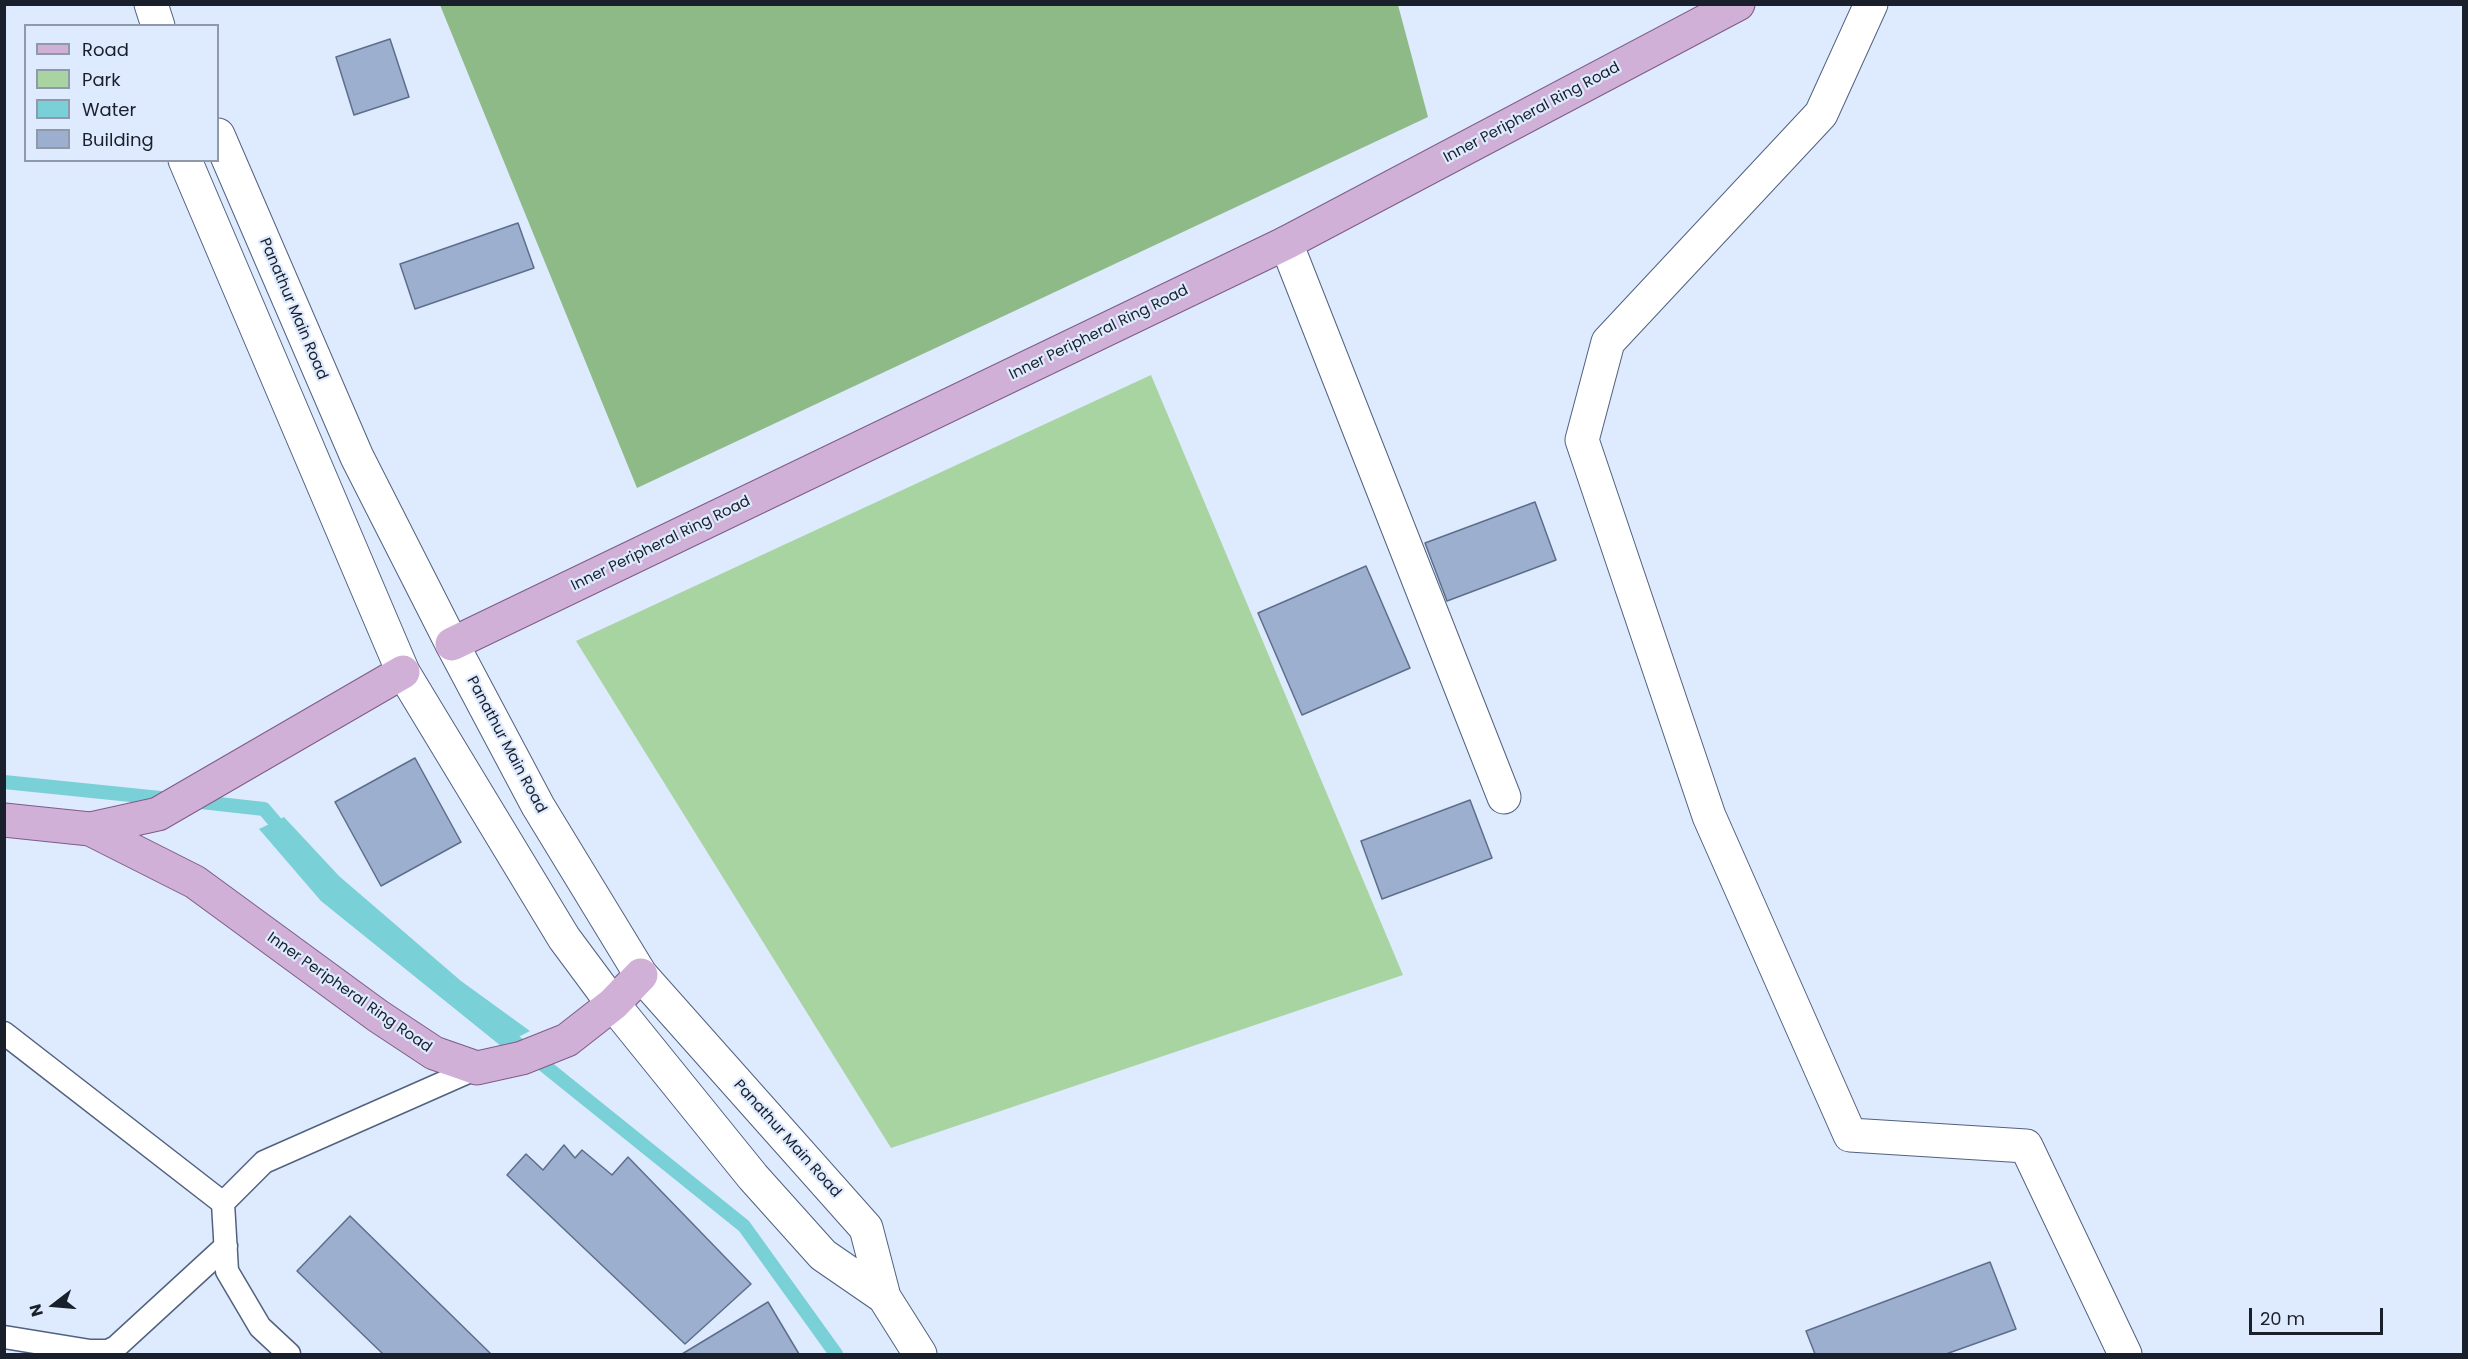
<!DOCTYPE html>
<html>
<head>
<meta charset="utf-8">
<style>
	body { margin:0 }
	#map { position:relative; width:2468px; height:1359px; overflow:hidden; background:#deeafe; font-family:Poppins,sans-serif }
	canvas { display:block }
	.frame { position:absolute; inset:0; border:6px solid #19202c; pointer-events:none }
	.legend { position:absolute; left:24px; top:24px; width:195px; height:138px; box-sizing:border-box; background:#deeafe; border:2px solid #8f99aa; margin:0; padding:8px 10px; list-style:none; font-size:18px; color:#19202c }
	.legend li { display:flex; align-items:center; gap:12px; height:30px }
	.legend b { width:30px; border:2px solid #8f99aa }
	.north { position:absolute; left:24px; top:1275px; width:60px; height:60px; -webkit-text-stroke:4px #deeafe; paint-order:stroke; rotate:254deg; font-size:16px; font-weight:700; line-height:24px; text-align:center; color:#19202c }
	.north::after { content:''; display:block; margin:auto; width:21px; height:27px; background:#19202c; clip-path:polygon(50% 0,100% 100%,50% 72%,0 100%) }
	.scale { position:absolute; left:2249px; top:1308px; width:134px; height:27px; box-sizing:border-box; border:3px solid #19202c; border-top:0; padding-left:8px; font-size:18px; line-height:21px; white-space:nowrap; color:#19202c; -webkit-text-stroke:4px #deeafe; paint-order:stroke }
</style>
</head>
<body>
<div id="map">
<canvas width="2468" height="1359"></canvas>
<div class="frame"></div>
<ul class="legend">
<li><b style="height:8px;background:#d1b0d7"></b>Road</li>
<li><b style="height:16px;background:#a8d4a1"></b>Park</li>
<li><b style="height:16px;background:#7ad0d7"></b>Water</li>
<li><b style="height:16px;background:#9cafcf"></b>Building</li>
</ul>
<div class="north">N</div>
<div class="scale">20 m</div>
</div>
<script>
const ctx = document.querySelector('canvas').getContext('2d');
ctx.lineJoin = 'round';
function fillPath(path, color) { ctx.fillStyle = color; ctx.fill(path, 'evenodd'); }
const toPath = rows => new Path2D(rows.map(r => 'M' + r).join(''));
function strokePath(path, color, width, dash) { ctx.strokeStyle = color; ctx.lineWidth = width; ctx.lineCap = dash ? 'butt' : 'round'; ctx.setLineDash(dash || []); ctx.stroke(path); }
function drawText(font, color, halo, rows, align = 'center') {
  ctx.font = font + ' Poppins,sans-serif'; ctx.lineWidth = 4.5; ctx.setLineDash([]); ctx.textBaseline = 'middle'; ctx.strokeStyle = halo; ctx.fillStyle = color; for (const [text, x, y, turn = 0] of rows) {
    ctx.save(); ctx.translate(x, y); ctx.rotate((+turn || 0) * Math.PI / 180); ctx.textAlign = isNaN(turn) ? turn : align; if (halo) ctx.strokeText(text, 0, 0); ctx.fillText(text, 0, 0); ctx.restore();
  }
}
fillPath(toPath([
	[1151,375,1403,975,891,1148,576,641]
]), '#a8d4a1');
fillPath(toPath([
	[440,5,1398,5,1428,117,637,488]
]), '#8eba88');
fillPath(toPath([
	[284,817,339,876,461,981,530,1031,501,1046,321,901,259,829]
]), '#7ad0d7');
strokePath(toPath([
	[4,782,170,799],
	[192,801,264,809,286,835],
	[499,1029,744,1226,836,1354]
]), '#7ad0d7', 14);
const building = toPath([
	[390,39,409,97,354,115,336,57,390,39],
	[518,223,534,268,415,309,400,264,518,223],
	[1535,502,1556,560,1447,601,1425,543,1535,502],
	[1366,566,1410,668,1302,715,1258,613,1366,566],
	[415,758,461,842,381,886,335,802,415,758],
	[1470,800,1492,858,1382,899,1361,841,1470,800],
	[564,1145,575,1158,582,1150,612,1175,628,1157,751,1284,685,1344,507,1175,526,1154,543,1170,564,1145],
	[350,1216,491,1354,383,1354,297,1271,350,1216],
	[1990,1262,2016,1329,1946,1354,1815,1354,1806,1331,1990,1262],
	[768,1302,799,1354,682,1354,768,1302]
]);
fillPath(building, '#9cafcf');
strokePath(building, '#5d6e8b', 1.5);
const service = toPath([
	[4,1033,223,1203],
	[4,1337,90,1351,108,1351,116,1347,226,1246],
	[289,1354,260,1327,227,1271,223,1203,264,1162,477,1068]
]);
const minor = toPath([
	[1871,4,1821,114,1608,342,1582,440,1709,816,1850,1135,2026,1146,2125,1354],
	[1286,243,1504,797]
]);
const tertiary = toPath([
	[151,4,158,26],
	[218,135,357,457,452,644,538,806,641,975,866,1228,884,1297,920,1354],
	[185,160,403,672,564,938,613,1004,753,1177,823,1255,884,1297]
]);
const primary = toPath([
	[452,644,1286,243,1738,4],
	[4,820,90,829,158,814,403,672],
	[90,829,195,882,378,1016,434,1053,477,1068,522,1058,567,1040,613,1004,641,975]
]);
strokePath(service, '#51627f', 25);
strokePath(minor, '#51627f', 35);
strokePath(tertiary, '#51627f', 35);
strokePath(primary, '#7d5b8a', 35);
strokePath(service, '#fff', 22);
strokePath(minor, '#fff', 33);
strokePath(tertiary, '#fff', 33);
strokePath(primary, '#d1b0d7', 33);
drawText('15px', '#19202c', '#deeafe', [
	["Inner Peripheral Ring Road",1532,113,-28],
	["Panathur Main Road",293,309,67],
	["Inner Peripheral Ring Road",1099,333,-26],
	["Inner Peripheral Ring Road",661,544,-26],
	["Panathur Main Road",506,745,62],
	["Inner Peripheral Ring Road",349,993,35],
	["Panathur Main Road",787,1139,48]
]);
</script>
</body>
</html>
